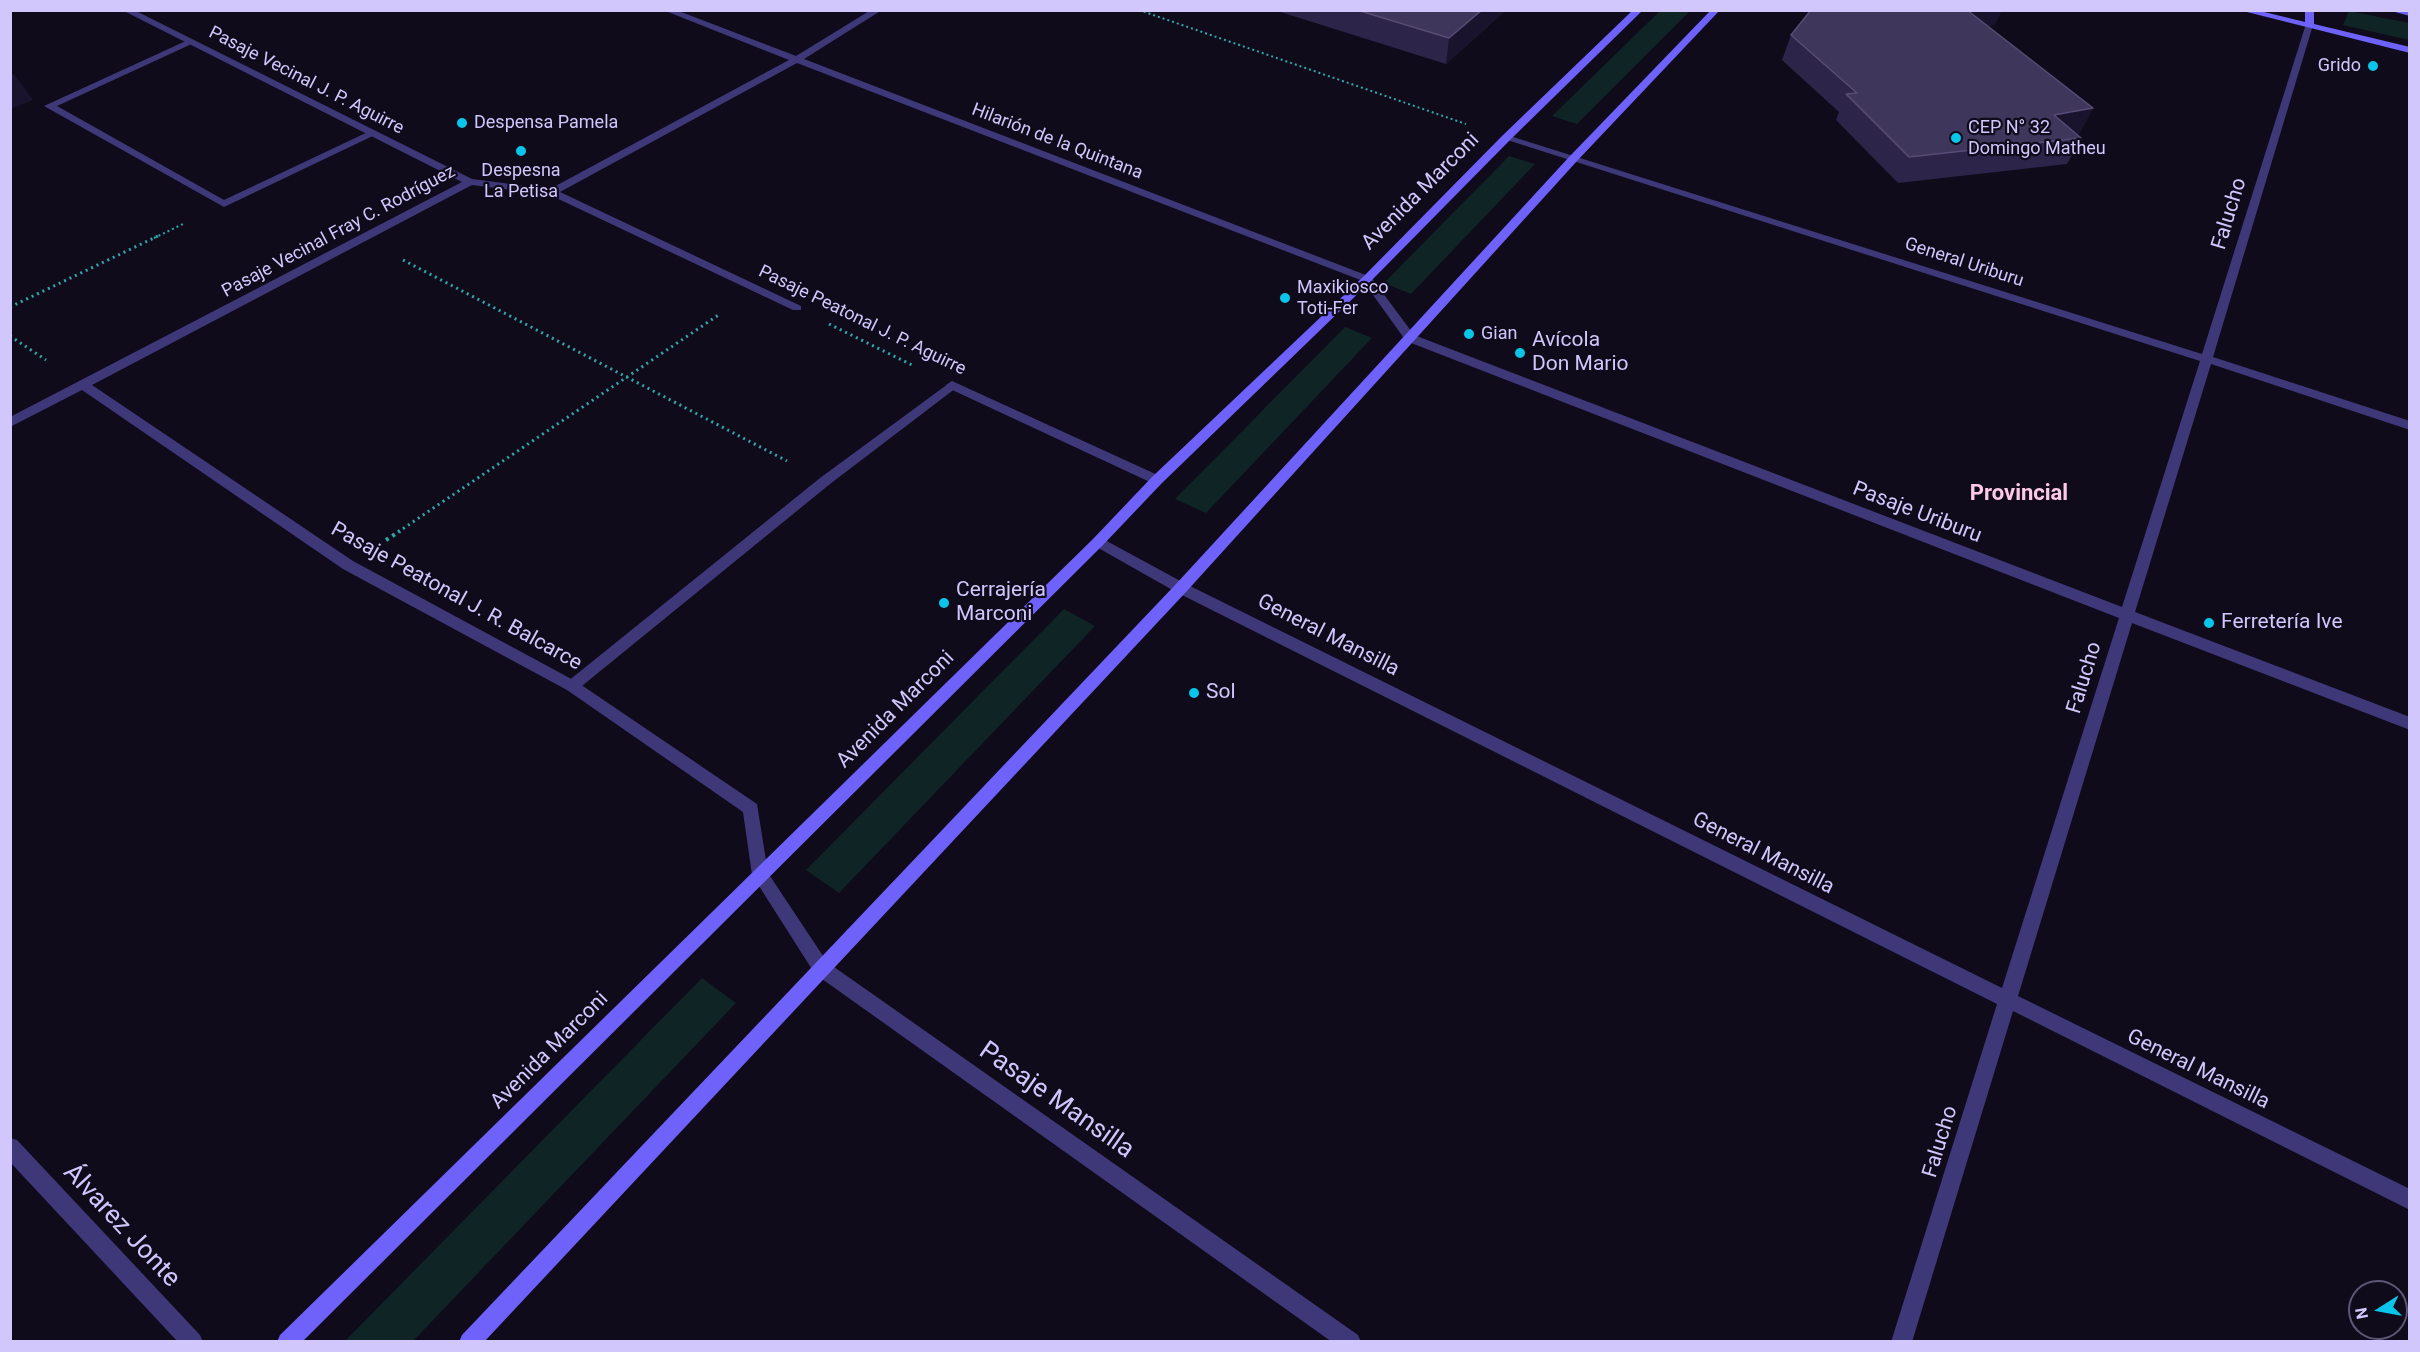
<!DOCTYPE html>
<html>
<head>
<meta charset="utf-8">
<style>
	body { margin:0 }
	#map { position:relative; width:2420px; height:1352px; overflow:hidden; background:#0f0b1b; font-family:Roboto,sans-serif }
	canvas { display:block }
	.frame { position:absolute; inset:0; border:12px solid #d1c7fd; pointer-events:none }
	.north { position:absolute; left:2348px; top:1280px; width:60px; height:60px; box-sizing:border-box; background:#0f0b1b; border:2px solid #5d5675; border-radius:50%; rotate:259deg; font-size:16px; font-weight:700; line-height:24px; text-align:center; color:#d1c7fd }
	.north::after { content:''; display:block; margin:auto; width:21px; height:27px; background:#08c5e9; clip-path:polygon(50% 0,100% 100%,50% 72%,0 100%) }
</style>
</head>
<body>
<div id="map">
<canvas width="2420" height="1352"></canvas>
<div class="frame"></div>
<div class="north">N</div>
</div>
<script>
const ctx = document.querySelector('canvas').getContext('2d');
ctx.lineJoin = 'round';
function fillPath(path, color) { ctx.fillStyle = color; ctx.fill(path, 'evenodd'); }
const toPath = rows => new Path2D(rows.map(r => 'M' + r).join(''));
function strokePath(path, color, width, dash) { ctx.strokeStyle = color; ctx.lineWidth = width; ctx.lineCap = dash ? 'butt' : 'round'; ctx.setLineDash(dash || []); ctx.stroke(path); }
function drawText(font, color, halo, rows, align = 'center') {
  ctx.font = font + ' Roboto,sans-serif'; ctx.lineWidth = 4.5; ctx.setLineDash([]); ctx.textBaseline = 'middle'; ctx.strokeStyle = halo; ctx.fillStyle = color; for (const [text, x, y, turn = 0] of rows) {
    ctx.save(); ctx.translate(x, y); ctx.rotate((+turn || 0) * Math.PI / 180); ctx.textAlign = isNaN(turn) ? turn : align; if (halo) ctx.strokeText(text, 0, 0); ctx.fillText(text, 0, 0); ctx.restore();
  }
}
fillPath(toPath([
	[1661,10,1690,11,1577,124,1552,116],
	[2349,11,2409,23,2409,40,2343,25],
	[1509,156,1535,164,1411,294,1384,283],
	[1345,327,1372,338,1206,513,1175,499],
	[1064,609,1095,626,839,893,806,870],
	[702,978,736,1003,413,1341,345,1341]
]), '#0f2425');
strokePath(toPath([
	[1139,10,1466,124],
	[154,238,183,224]
]), '#30a8a8', 2, [2, 3]);
strokePath(toPath([
	[403,260,787,461],
	[10,307,158,236],
	[829,324,914,366],
	[10,336,46,360],
	[398,532,720,314]
]), '#30a8a8', 3, [2, 4]);
strokePath(toPath([
	[386,540,400,531]
]), '#30a8a8', 4, [3, 4.5]);
fillPath(toPath([
	[188,40,196,42,57,106,224,200,370,131,379,133,224,207,44,106,188,40],
	[952,381,958,385,956,388,830,484,577,690,567,690,564,686,567,682,820,478,952,381]
]), '#3e3879');
fillPath(toPath([
	[122,10,134,10,472,179,550,189,789,60,663,10,676,10,796,56,871,10,882,10,804,59,1371,277,1414,335,2122,607,2200,361,1501,138,1510,136,2202,354,2305,27,2313,25,2213,357,2410,421,2410,430,2211,364,2135,612,2410,717,2410,730,2132,623,2018,996,2410,1189,2410,1210,2013,1011,1912,1342,1891,1342,1997,1004,1176,592,1093,545,1091,542,1098,537,1103,539,1186,584,2002,988,2119,618,1406,341,1363,281,797,63,560,192,801,306,801,310,793,310,550,195,472,185,92,385,353,561,577,682,757,804,768,873,827,962,1358,1335,1361,1342,1332,1342,815,974,752,875,743,812,567,690,343,569,82,390,10,427,10,417,462,182,122,10],
	[952,381,1162,477,1164,480,1157,485,1152,483,948,388,946,385,952,381],
	[10,1138,17,1140,200,1335,203,1342,178,1342,10,1162,10,1138]
]), '#3e3879');
fillPath(toPath([
	[1633,10,1643,10,1510,140,1371,281,1162,483,1103,545,302,1342,277,1342,280,1335,1093,539,1152,477,1363,277,1502,136,1633,10],
	[1711,10,1720,10,1577,161,1186,592,484,1342,459,1342,462,1335,1176,584,1569,157,1711,10],
	[2239,10,2256,10,2305,22,2305,10,2314,10,2314,24,2410,47,2410,53,2239,10],
	[2394,10,2410,10,2410,16,2395,12,2394,10]
]), '#6f62fa');
fillPath(toPath([
	[1274,10,1506,10,1446,64],
	[1995,25,1987,26,2093,108,2079,134,2077,135,2081,138,2067,164,1898,183,1836,120,1839,112,1782,60,1791,35]
]), '#2d2449');
fillPath(toPath([
	[1482,10,1506,10,1446,64,1449,38],
	[1960,10,2002,10,1995,25,1951,32],
	[14,74,33,100,10,109,10,76],
	[2093,108,2079,134,2041,141,2054,115]
]), '#1a132e');
const building = toPath([
	[1357,10,1482,10,1449,38,1357,10],
	[1811,10,1967,10,2093,108,2054,115,2081,138,1909,157,1846,94,1857,93,1791,35,1811,10]
]);
fillPath(building, '#3f365c');
strokePath(building, '#564c75', 1.5);
for (const [x, y, r, color] of [
	[2373,66,6,"#08c5e9"],
	[462,123,6,"#08c5e9"],
	[1956,138,6,"#08c5e9"],
	[521,151,6,"#08c5e9"],
	[1285,298,6,"#08c5e9"],
	[1469,334,6,"#08c5e9"],
	[1520,353,6,"#08c5e9"],
	[944,603,6,"#08c5e9"],
	[2209,623,6,"#08c5e9"],
	[1194,693,6,"#08c5e9"]
]) { const dot = new Path2D(); dot.arc(x, y, r, 0, 2 * Math.PI); ctx.fillStyle = color; ctx.fill(dot); strokePath(dot, '#0f0b1b', 2); }
drawText('18px', '#d1c7fd', '#0f0b1b', [
	["Grido",2361,66,"right"],
	["Despensa Pamela",474,123],
	["CEP N° 32",1968,128],
	["Domingo Matheu",1968,149],
	["Despesna",521,171,"center"],
	["La Petisa",521,192,"center"],
	["Maxikiosco",1297,288],
	["Toti-Fer",1297,309],
	["Gian",1481,334]
], 'left');
drawText('18px', '#d1c7fd', '#0f0b1b', [
	["Pasaje Vecinal J. P. Aguirre",306,81,27],
	["Hilarión de la Quintana",1057,142,21],
	["Pasaje Vecinal Fray C. Rodríguez",339,232,-28],
	["General Uriburu",1964,263,18],
	["Pasaje Peatonal J. P. Aguirre",862,321,26]
]);
drawText('21px', '#d1c7fd', '#0f0b1b', [
	["Avenida Marconi",1421,192,-45],
	["Falucho",2230,214,-73],
	["Pasaje Uriburu",1917,513,21],
	["Pasaje Peatonal J. R. Balcarce",456,597,29],
	["General Mansilla",1328,636,27],
	["Falucho",2085,678,-73],
	["Avenida Marconi",896,710,-45],
	["General Mansilla",1763,854,27],
	["Avenida Marconi",550,1051,-45],
	["General Mansilla",2198,1070,26],
	["Falucho",1941,1142,-73]
]);
drawText('21px', '#d1c7fd', '#0f0b1b', [
	["Avícola",1532,341],
	["Don Mario",1532,365],
	["Cerrajería",956,591],
	["Marconi",956,615],
	["Ferretería Ive",2221,623],
	["Sol",1206,693]
], 'left');
drawText('bold 22px', '#fdc9e7', '#0f0b1b', [
	["Provincial",2019,494]
]);
drawText('26px', '#d1c7fd', '#0f0b1b', [
	["Pasaje Mansilla",1056,1101,35],
	["Álvarez Jonte",121,1226,47]
]);
</script>
</body>
</html>
